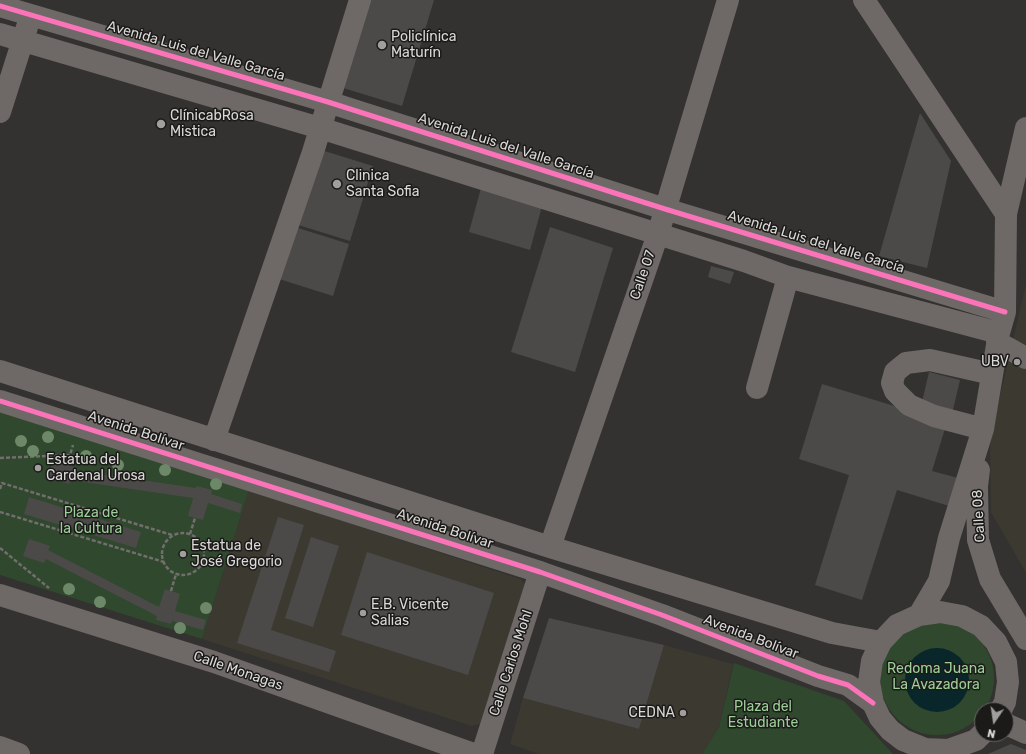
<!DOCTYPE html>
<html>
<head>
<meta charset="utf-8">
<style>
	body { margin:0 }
	#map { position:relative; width:1026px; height:754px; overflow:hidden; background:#333230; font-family:Rubik,sans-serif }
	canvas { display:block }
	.north { position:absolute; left:974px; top:702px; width:40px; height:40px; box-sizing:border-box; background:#1b1a19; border:1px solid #676665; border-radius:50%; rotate:193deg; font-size:11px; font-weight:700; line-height:16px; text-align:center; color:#dad9d7 }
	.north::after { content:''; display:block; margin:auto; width:14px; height:18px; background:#a09f9d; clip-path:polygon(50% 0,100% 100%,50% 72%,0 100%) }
</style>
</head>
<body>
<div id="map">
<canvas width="1026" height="754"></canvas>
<div class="north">N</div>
</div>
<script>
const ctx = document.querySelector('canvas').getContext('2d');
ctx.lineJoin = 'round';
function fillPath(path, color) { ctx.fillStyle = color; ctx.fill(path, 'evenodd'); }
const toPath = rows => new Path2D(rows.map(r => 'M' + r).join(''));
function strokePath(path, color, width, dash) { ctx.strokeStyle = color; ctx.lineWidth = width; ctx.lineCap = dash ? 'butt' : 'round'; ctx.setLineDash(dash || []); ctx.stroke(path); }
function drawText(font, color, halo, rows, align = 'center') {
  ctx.font = font + ' Rubik,sans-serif'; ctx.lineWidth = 3; ctx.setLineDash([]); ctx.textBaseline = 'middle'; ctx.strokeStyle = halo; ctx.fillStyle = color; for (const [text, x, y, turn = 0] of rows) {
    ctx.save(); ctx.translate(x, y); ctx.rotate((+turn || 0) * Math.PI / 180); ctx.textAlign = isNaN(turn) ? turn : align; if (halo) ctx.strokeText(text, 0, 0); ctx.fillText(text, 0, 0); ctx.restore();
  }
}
fillPath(toPath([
	[1026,284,1026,573,991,512,990,440],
	[249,490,520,579,524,583,524,587,482,723,472,726,202,639],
	[664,645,733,664,719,727,702,754,539,754,510,744,523,698,639,729]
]), '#3c3931');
fillPath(toPath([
	[0,409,249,490,202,639,0,575],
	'880 678a57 57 0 1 1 114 0a57 57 0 1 1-114 0Z',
	[734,663,844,701,893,754,702,754,719,727]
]), '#30482d');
fillPath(toPath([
	'905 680a32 32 0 1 1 64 0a32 32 0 1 1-64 0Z'
]), '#09272a');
fillPath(toPath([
	[366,0,434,0,402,106,340,87],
	[920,113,951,161,927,268,879,256],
	[318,149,373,166,350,241,295,224],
	[481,188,542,206,530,250,469,232],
	[295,227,349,244,333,296,279,279],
	[550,227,613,248,575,372,511,352],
	[711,266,734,272,730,284,708,277],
	[929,372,960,380,952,414,921,406],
	[822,384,947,422,932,471,958,478,949,506,897,490,862,600,815,585,849,475,799,459],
	[53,461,74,467,73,470,196,488,197,486,212,490,211,494,242,504,240,513,208,503,203,520,188,516,193,498,70,480,69,484,48,478],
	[29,497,141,532,136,548,24,514],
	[278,517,304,525,271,630,336,651,329,672,237,643],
	[311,537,339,546,313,627,285,618],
	[29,539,50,546,48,550,159,607,165,589,180,594,175,611,206,620,203,630,172,621,171,624,156,620,157,616,46,559,44,563,23,556],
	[367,552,494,593,468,675,341,635],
	[549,618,664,645,639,729,523,698],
	[1011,744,1026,750,1026,754,988,754]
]), '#4b4a49');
strokePath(toPath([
	[0,458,70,455,73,445],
	[0,489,2,483,172,535],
	[0,512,164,562],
	'162 554a21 21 0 1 1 42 0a21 21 0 1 1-42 0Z',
	[190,534,195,518],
	[0,548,49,588],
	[171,591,176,574]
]), '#726e6d', 2.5, [4, 2]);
strokePath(toPath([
	[864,0,1006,214],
	[0,6,328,102,665,209,1005,312],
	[0,34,320,128,744,261,788,277,999,333],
	[0,112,27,27],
	[997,342,1026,358],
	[0,371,550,547,832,633,881,642],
	[757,388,788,277],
	[0,401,540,572,662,615,818,676,848,685,873,703],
	[983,429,934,416,909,405,895,391,892,383,895,372,906,363,930,360,992,374],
	[214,440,313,152,360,0],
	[979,470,977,486,978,540,990,579,1026,639],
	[550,547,658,234,728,0],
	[0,595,214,662,474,754],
	[919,615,939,581,949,538,983,429,999,333,1005,312,1006,214,1026,128],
	[1006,724,1026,733],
	[982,734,976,740,948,750,925,749,903,740,890,730,880,718,873,703,869,682,872,661,881,642,897,625,919,615,940,612,962,616,981,626,996,642,1006,662,1008,682,1005,702,1001,710],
	[0,747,19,754],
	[482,754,540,572]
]), '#6e6866', 22);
strokePath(toPath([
	[0,6,328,102,665,209,1005,312],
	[0,401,540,572,662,615,818,676,848,685,873,703]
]), '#fb73b8', 5);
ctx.fillStyle = '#6d8869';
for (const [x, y] of [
	[48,437],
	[21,441],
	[33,451],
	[86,456],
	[118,465],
	[165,470],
	[216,484],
	[69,589],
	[100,602],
	[206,608],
	[180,628]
]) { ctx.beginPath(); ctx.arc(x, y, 6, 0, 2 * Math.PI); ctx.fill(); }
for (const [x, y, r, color] of [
	[382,45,5,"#a09f9d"],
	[161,124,5,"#a09f9d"],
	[337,184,5,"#a09f9d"],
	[1017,362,4,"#a09f9d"],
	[38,468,4,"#a09f9d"],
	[183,554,4,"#a09f9d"],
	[363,613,4,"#a09f9d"],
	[683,713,4,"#a09f9d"]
]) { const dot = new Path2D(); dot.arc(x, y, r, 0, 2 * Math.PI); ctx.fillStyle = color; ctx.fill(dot); strokePath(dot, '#1b1a19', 1.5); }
drawText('14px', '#dad9d7', '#1b1a19', [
	["Policlínica",391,37],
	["Maturín",391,53],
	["ClínicabRosa",170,116],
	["Mistica",170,132],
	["Clinica",346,176],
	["Santa Sofia",346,192],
	["UBV",1009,362,"right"],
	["Estatua del",46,460],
	["Cardenal Urosa",46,476],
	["Estatua de",191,546],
	["José Gregorio",191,562],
	["E.B. Vicente",371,605],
	["Salias",371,621],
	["CEDNA",675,713,"right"]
], 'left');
drawText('14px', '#dad9d7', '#1b1a19', [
	["Avenida Luis del Valle García",196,51,16],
	["Avenida Luis del Valle García",506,146,18],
	["Avenida Luis del Valle García",816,242,17],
	["Calle 07",643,275,-71],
	["Avenida Bolívar",136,431,18],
	["Calle 08",979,516,-93],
	["Avenida Bolívar",445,529,18],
	["Avenida Bolívar",751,637,21],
	["Calle Carlos Mohl",511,663,-72],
	["Calle Monagas",238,671,19]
]);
drawText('14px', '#9ccf98', '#1b1a19', [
	["Plaza de",91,513],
	["la Cultura",91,529],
	["Redoma Juana",936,669],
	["La Avazadora",936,685],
	["Plaza del",763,707],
	["Estudiante",763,723]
]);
</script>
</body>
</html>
